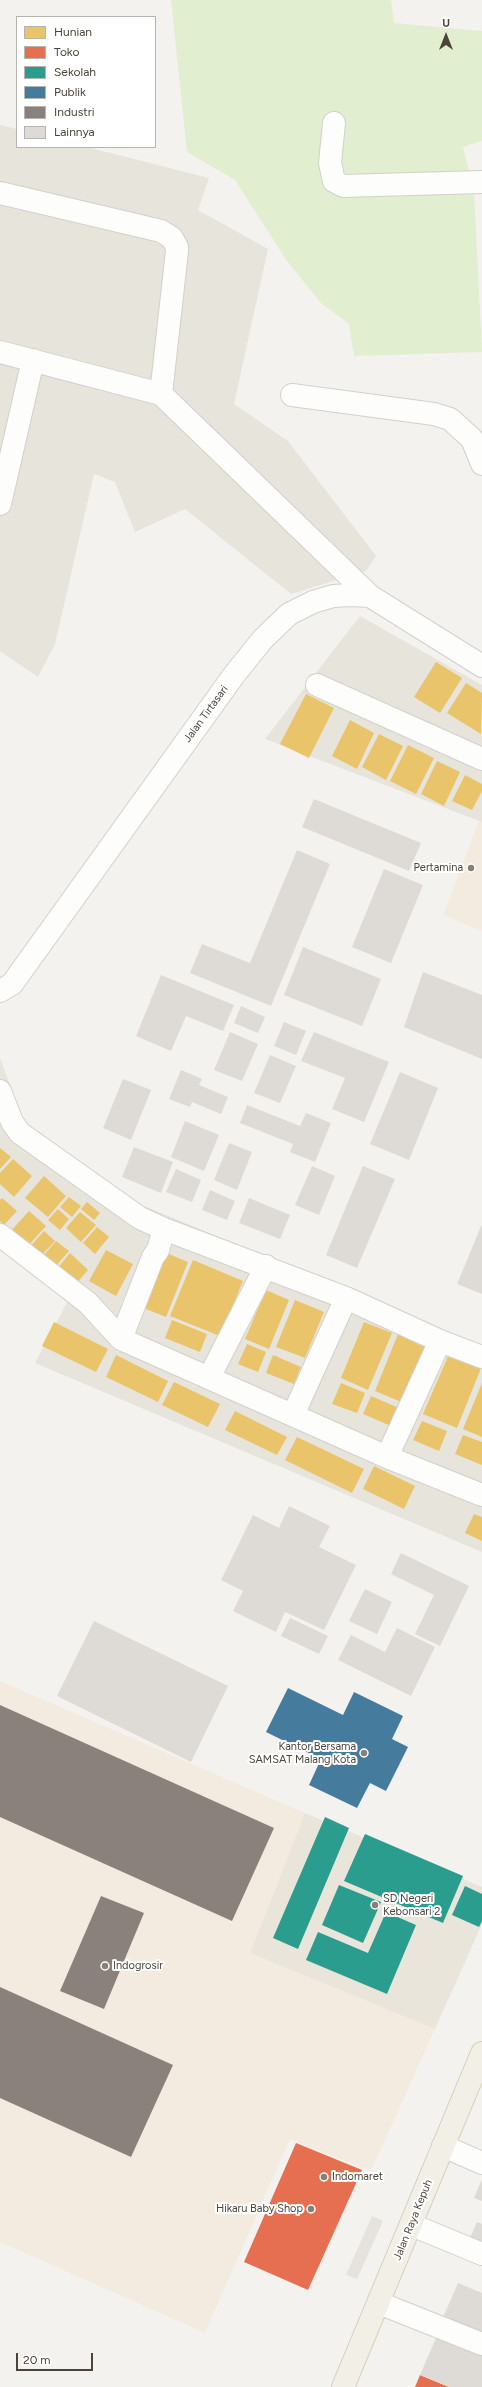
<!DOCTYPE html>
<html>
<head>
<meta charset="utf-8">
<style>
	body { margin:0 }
	#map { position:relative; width:482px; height:2387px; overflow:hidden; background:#f4f2ee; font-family:Figtree,sans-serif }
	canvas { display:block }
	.legend { position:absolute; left:16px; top:16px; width:140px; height:132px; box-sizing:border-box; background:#fff; border:1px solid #b7b4b0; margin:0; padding:5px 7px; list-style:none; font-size:12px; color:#4b4439 }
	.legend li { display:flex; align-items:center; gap:8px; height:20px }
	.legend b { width:20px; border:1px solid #b7b4b0 }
	.north { position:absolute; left:426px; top:16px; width:40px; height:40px; -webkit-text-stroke:3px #fff; paint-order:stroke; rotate:0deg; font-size:11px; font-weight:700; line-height:16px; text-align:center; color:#4b4439 }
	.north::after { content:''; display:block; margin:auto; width:14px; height:18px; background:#4b4439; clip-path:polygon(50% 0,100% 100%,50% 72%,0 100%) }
	.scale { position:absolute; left:16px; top:2353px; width:77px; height:18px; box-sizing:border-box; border:2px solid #4b4439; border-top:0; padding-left:5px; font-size:12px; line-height:14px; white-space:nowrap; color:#4b4439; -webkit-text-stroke:3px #fff; paint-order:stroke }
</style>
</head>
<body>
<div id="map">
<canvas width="482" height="2387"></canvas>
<ul class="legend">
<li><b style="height:11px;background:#e9c46a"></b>Hunian</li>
<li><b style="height:11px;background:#e76f51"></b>Toko</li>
<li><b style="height:11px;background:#2a9d8f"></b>Sekolah</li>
<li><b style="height:11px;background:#457b9d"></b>Publik</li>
<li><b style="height:11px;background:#8a817c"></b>Industri</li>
<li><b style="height:11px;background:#dedbd6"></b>Lainnya</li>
</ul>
<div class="north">U</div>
<div class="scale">20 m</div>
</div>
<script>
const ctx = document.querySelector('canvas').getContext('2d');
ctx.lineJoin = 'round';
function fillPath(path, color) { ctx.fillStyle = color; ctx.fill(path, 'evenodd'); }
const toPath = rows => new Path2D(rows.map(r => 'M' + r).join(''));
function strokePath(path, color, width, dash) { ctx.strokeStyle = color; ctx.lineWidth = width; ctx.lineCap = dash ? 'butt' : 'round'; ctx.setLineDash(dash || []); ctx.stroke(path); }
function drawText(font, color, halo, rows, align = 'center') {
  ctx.font = font + ' Figtree,sans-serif'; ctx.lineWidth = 4; ctx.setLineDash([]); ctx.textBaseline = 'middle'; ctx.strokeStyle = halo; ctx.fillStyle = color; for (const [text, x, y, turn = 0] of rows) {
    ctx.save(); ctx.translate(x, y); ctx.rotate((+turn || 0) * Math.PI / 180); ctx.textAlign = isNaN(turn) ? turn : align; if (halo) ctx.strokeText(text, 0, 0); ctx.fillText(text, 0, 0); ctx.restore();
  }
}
fillPath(toPath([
	[0,125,17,129,17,147,87,147,209,178,198,210,268,249,234,404,288,441,376,556,366,571,291,594,185,509,135,532,115,482,94,474,55,644,38,677,0,651],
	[360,616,482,685,482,822,265,739],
	[0,1058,26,1129,120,1196,482,1346,482,1552,35,1363,71,1295,0,1243]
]), '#e7e4dc');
fillPath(toPath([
	[479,821,482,822,482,931,443,915],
	[0,1681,305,1813,250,1953,435,2029,371,2171,290,2139,205,2333,0,2242]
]), '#f3ebdf');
fillPath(toPath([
	[305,1813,482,1887,482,1924,435,2029,250,1953]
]), '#eae5da');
fillPath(toPath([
	[171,0,391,0,394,23,482,31,482,141,463,147,474,192,482,352,354,356,349,324,321,303,287,261,235,180,187,152]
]), '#e1eecf');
fillPath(toPath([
	[372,2216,383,2221,357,2279,346,2275]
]), '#e6e3df');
fillPath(toPath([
	[436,662,462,678,440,713,414,697],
	[466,683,482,693,481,734,447,713],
	[306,694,334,708,309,758,280,744],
	[350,720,374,733,357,769,332,756],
	[379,734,403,746,386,780,362,767],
	[408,745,434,758,416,794,390,781],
	[437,761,460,772,444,806,421,794],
	[465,775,482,784,482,791,472,810,452,801],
	[0,1148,11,1157,0,1169],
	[13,1159,32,1176,14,1197,0,1184,0,1173],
	[44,1176,66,1196,48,1217,25,1198],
	[69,1197,81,1206,72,1217,60,1207],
	[2,1198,17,1211,4,1225,0,1221,0,1200],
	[87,1202,100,1213,94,1220,81,1209],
	[58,1209,69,1219,60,1230,48,1220],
	[29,1211,46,1226,26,1248,9,1233],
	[80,1212,96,1225,81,1242,66,1228],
	[97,1227,109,1237,95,1254,83,1243],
	[44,1231,55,1241,39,1258,29,1248],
	[56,1241,69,1251,54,1268,42,1257],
	[106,1250,133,1264,116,1296,89,1281],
	[159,1250,188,1262,166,1317,136,1305],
	[70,1253,88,1270,75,1285,57,1269],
	[193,1260,243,1281,220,1336,170,1316],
	[266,1290,289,1300,269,1349,245,1339],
	[295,1300,324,1312,305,1358,276,1347],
	[172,1320,207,1334,200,1352,165,1338],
	[54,1322,108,1349,96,1372,42,1346],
	[364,1322,392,1333,368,1390,341,1378],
	[398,1334,430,1347,406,1404,375,1391],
	[247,1344,266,1352,258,1372,238,1364],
	[449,1354,481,1368,457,1428,423,1414],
	[116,1355,168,1381,158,1402,106,1377],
	[273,1355,301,1367,294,1384,266,1373],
	[174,1382,220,1404,208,1427,162,1405],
	[341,1383,365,1393,357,1413,332,1404],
	[482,1383,482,1437,463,1429],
	[371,1396,399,1408,391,1426,363,1414],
	[235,1411,287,1437,277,1455,225,1430],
	[422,1421,447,1431,439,1451,413,1440],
	[463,1435,482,1442,482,1465,455,1454],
	[297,1437,364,1469,352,1493,285,1460],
	[374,1466,415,1486,404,1509,363,1489],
	[474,1514,482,1517,482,1541,465,1533]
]), '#e9c46a');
fillPath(toPath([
	[296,2143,362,2170,308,2290,244,2262],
	[420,2375,449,2387,415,2387]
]), '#e76f51');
fillPath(toPath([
	[325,1817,349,1828,298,1949,273,1938],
	[365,1834,463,1876,443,1923,344,1881],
	[339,1885,381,1902,363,1943,322,1925],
	[465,1886,482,1894,482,1921,479,1927,452,1915],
	[386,1912,416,1925,387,1994,306,1960,318,1932,368,1953]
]), '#2a9d8f');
fillPath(toPath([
	[288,1688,343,1715,354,1692,403,1716,392,1739,408,1747,386,1791,370,1783,357,1808,309,1785,321,1759,266,1732]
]), '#457b9d');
fillPath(toPath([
	[0,1705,274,1828,232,1921,0,1817],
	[101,1896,144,1913,104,2009,60,1991],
	[0,1987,173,2065,131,2157,0,2098]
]), '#8a817c');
fillPath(toPath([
	[314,799,421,843,409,871,302,827],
	[297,850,330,864,271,1006,190,973,202,944,250,963],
	[384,869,423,885,391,963,352,947],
	[303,947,381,979,362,1026,284,995],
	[423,972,482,995,482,1059,404,1027],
	[161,975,234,1005,223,1031,186,1016,171,1051,136,1036],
	[241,1006,265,1017,258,1033,234,1023],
	[284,1022,306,1031,296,1055,274,1046],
	[230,1032,258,1044,242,1081,214,1070],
	[314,1032,389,1062,364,1122,332,1109,345,1078,301,1061],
	[270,1055,296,1066,280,1103,254,1093],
	[181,1070,202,1079,199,1085,228,1097,221,1114,192,1102,190,1107,169,1099],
	[400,1072,438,1088,409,1160,370,1144],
	[123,1079,151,1090,131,1140,103,1128],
	[247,1105,300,1126,306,1113,331,1123,315,1162,290,1152,293,1144,240,1123],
	[185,1121,219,1135,204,1171,171,1157],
	[229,1143,252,1152,237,1190,214,1180],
	[134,1147,173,1162,161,1193,122,1177],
	[312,1166,335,1176,319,1215,295,1205],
	[363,1166,395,1179,357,1268,326,1255],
	[176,1169,201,1180,192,1202,166,1192],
	[210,1190,235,1201,227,1220,202,1210],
	[249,1198,290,1215,280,1239,239,1223],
	[482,1224,482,1294,457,1284],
	[289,1506,330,1526,319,1547,356,1565,324,1630,285,1612,276,1632,233,1611,243,1591,221,1580,253,1515,279,1528],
	[401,1553,469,1586,440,1646,415,1634,434,1595,391,1574],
	[365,1589,392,1602,377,1634,349,1621],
	[290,1618,328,1636,319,1654,281,1636],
	[94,1621,228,1686,191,1762,57,1696],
	[397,1628,435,1647,411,1696,338,1660,351,1635,385,1652],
	[482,2179,482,2201,474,2198],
	[477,2222,482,2224,482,2251,467,2245],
	[458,2283,482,2293,482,2340,441,2322],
	[439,2331,482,2349,482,2387,449,2387,420,2375]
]), '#dedbd6');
const street = toPath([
	[334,123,330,163,334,181,343,186,482,182],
	[0,193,161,231,172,238,177,247,177,251,161,394],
	[0,352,161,394,370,596],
	[292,395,434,414,450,419,472,439,482,464],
	[0,504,33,360],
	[317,685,482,759],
	[0,991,12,984,234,675,263,639,289,614,313,602,333,596,351,595,370,596,482,666],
	[0,1091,12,1122,20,1133,140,1218,164,1229,346,1298,440,1341,482,1357],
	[0,1235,88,1303,121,1339,387,1457,482,1495],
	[121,1339,153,1257,158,1250,164,1229],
	[209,1378,266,1266],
	[293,1415,346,1298],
	[387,1457,440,1341],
	[443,2146,482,2163],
	[412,2225,482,2254],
	[379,2303,482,2344]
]);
const primary = toPath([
	[343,2387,482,2053]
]);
strokePath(street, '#d2d0cb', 24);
strokePath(primary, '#d6cebb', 24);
strokePath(street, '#fdfdfc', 22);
strokePath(primary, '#f2efe6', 22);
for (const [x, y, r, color] of [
	[471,868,4,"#868178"],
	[364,1753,4,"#868178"],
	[375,1905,4,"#868178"],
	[105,1966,4,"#868178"],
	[324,2177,4,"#868178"],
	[311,2209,4,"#868178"]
]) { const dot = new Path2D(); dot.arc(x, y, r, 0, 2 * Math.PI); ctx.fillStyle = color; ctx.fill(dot); strokePath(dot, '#fff', 1.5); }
drawText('11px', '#4b4439', '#fff', [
	["Jalan Tirtasari",206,714,-54],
	["Jalan Raya Kepuh",413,2220,-68]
]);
drawText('11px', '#4b4439', '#fff', [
	["Pertamina",463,868],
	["Kantor Bersama",356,1747],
	["SAMSAT Malang Kota",356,1760],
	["SD Negeri",383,1899,"left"],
	["Kebonsari 2",383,1912,"left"],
	["Indogrosir",113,1966,"left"],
	["Indomaret",332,2177,"left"],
	["Hikaru Baby Shop",303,2209]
], 'right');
</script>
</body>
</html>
